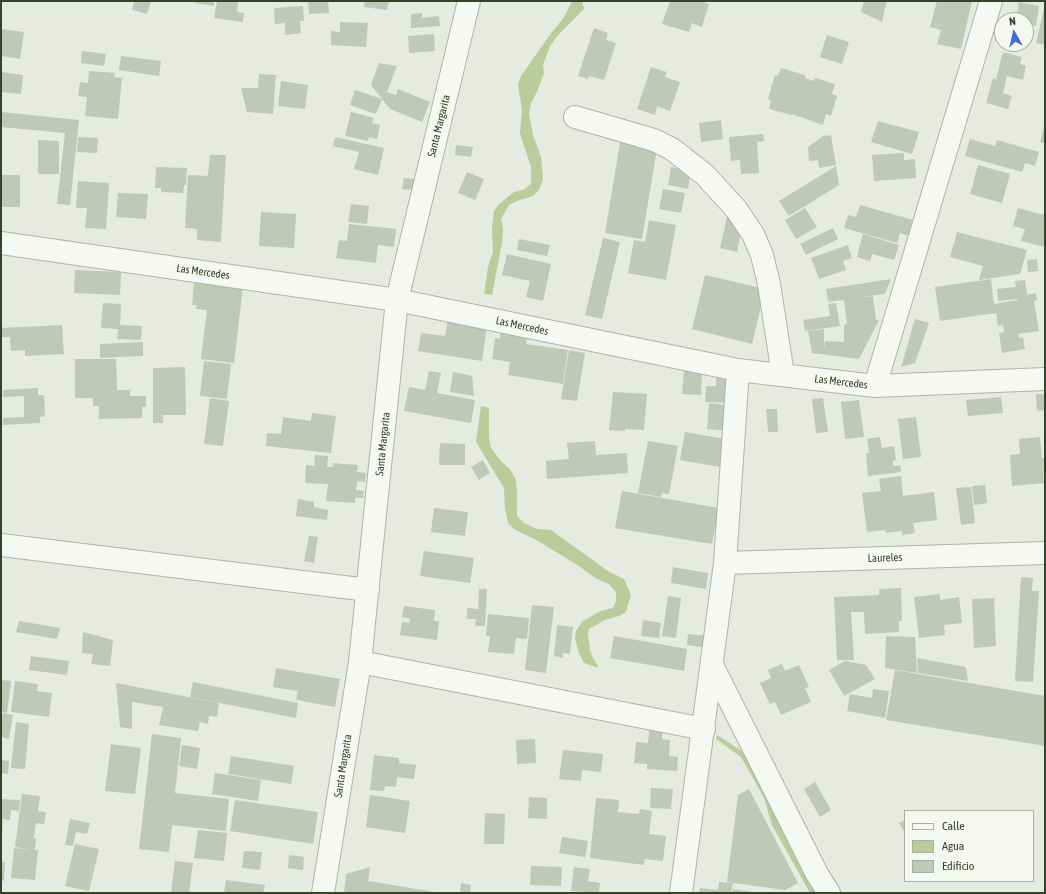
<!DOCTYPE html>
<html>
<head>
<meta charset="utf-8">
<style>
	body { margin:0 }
	#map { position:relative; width:1046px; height:894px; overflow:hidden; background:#e6eae1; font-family:"Asap Condensed",sans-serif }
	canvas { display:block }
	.frame { position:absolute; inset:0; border:2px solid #374328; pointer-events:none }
	.legend { position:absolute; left:904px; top:810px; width:130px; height:72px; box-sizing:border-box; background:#f5f8f1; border:1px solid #a9b0a1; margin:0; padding:5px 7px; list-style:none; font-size:12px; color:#374328 }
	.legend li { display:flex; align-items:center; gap:8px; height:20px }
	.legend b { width:20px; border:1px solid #a9b0a1 }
	.north { position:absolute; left:994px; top:12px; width:40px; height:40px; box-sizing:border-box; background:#f5f8f1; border:1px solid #a9b0a1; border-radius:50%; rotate:352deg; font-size:11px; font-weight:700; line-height:16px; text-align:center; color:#374328 }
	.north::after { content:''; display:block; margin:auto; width:14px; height:18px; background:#4070d6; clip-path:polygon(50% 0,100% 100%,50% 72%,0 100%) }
</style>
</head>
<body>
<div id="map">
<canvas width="1046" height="894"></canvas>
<div class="frame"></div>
<ul class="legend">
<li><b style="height:5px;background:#f6f8f4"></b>Calle</li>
<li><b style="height:11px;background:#bbcc9a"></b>Agua</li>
<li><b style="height:11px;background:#c0c8b8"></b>Edificio</li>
</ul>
<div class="north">N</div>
</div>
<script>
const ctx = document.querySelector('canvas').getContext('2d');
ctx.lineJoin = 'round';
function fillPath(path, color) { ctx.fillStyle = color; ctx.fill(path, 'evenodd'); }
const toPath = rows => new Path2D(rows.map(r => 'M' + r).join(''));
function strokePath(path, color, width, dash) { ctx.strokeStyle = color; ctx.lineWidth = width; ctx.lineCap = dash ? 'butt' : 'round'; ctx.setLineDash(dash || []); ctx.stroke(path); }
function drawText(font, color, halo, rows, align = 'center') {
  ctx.font = font + ' "Asap Condensed",sans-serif'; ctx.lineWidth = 3; ctx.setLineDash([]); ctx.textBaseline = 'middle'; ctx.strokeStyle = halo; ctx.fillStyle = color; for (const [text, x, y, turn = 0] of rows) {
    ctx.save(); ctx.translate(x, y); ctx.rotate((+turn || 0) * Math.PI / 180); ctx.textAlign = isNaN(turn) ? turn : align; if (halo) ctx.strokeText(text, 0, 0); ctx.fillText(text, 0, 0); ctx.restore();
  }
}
fillPath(toPath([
	[572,1,582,1,584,9,558,35,550,46,543,65,544,73,537,92,531,103,529,114,533,135,541,157,543,179,539,190,533,196,517,201,509,205,501,219,503,229,502,243,492,295,484,294,488,267,493,252,492,229,494,211,498,205,514,192,523,190,531,184,531,167,520,133,522,110,518,85,521,76,549,36,565,16],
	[481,406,489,408,489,437,491,448,501,461,510,469,516,480,517,492,517,516,524,523,537,529,551,530,608,571,624,579,631,595,626,612,619,616,605,620,589,629,588,634,590,650,593,658,599,668,584,663,579,653,575,639,576,631,582,622,600,611,613,608,616,601,616,592,609,584,595,578,579,566,538,541,514,529,508,523,505,509,504,488,493,470,476,442],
	[717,735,745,753,819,893,810,893,772,825,764,798,741,757,716,739]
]), '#bbcc9a');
fillPath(toPath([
	[134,1,151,1,147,14,132,10],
	[196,1,214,1,214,6,195,3],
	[217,1,238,1,237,12,244,13,243,22,214,18],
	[308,1,328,1,329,13,309,14],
	[365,1,389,1,387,10,364,7],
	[670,1,683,2,683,1,700,1,709,4,702,27,692,23,689,32,662,24],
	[864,1,887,1,882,22,861,12],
	[937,1,972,1,961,49,937,44,941,30,930,27],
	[1019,2,1039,6,1036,26,1026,24,1026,20,1016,20],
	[303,6,304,21,300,21,301,33,285,35,285,23,275,24,274,8],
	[1044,9,1045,9,1045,45,1036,43],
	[422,13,422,18,439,16,440,26,411,28,411,14],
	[340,22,368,23,366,47,331,45,331,31,340,32],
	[594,28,608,33,606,40,616,43,604,80,589,76,588,79,578,76],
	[1,29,24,32,20,59,1,56],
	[434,34,435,51,409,53,408,36],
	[827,35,849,42,842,64,820,57],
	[82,51,106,54,104,66,81,63],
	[1003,52,1022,57,1020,64,1026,66,1023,80,1007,76,1003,93,1012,96,1008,109,986,103,993,78,996,79],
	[121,56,161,61,159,76,119,70],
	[379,63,397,66,387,92,396,95,398,89,430,102,422,122,390,109,371,85],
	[651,67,667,72,665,77,680,82,670,111,657,106,655,115,637,109],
	[781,68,805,75,805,78,814,81,815,78,835,84,832,94,837,96,831,116,826,114,823,125,792,114,792,115,769,109,771,100,768,99,775,75,778,76],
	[89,71,115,73,114,77,122,78,118,119,85,116,87,97,78,96,80,82,88,83],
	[1,72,23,75,21,94,1,92],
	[259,74,276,75,273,114,247,112,241,88,258,88],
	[281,81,308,85,305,109,278,106],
	[355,90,382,99,376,114,350,105],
	[1,112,79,120,70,205,57,204,65,133,1,127],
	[351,112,374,118,372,123,380,125,377,139,369,137,368,141,345,136],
	[721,120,723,139,701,142,699,123],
	[878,121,919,132,912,154,871,142],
	[1044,126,1045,127,1045,144,1040,142],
	[763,134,764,141,757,142,759,173,741,174,740,160,731,161,729,137],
	[831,135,836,165,819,168,818,160,809,161,808,147,823,136],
	[78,137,98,138,97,153,77,152],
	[335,137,384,148,378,175,354,169,359,152,333,146],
	[621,137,658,143,642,239,605,233],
	[970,139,995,146,997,140,1039,152,1035,166,1025,163,1022,172,965,156],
	[38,140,59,141,59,174,38,174],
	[456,145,473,147,471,157,455,155],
	[904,153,904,160,915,159,916,178,874,181,872,155],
	[210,155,226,155,221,242,197,240,197,229,185,228,188,175,208,176],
	[978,165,1010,174,1002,203,970,194],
	[836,166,839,185,789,216,779,201],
	[156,167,187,168,186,185,184,185,183,193,161,192,161,188,155,188],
	[671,167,691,171,688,189,668,185],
	[467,172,484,179,475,200,458,193],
	[1,175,20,175,20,207,1,207],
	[404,178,415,179,413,190,402,189],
	[78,181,109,183,106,229,85,228,87,208,76,208],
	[663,189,685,193,681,213,659,209],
	[118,193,148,194,146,219,116,217],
	[351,204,369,206,367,224,348,222],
	[860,205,913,220,909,236,900,233,897,243,844,228,848,215,856,217],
	[805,208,817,227,796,239,785,220],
	[1018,208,1045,215,1045,247,1021,241,1025,229,1013,226],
	[261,212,296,214,294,248,259,246],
	[727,217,743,221,737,252,720,248],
	[649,220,676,225,666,280,628,273,634,240,645,242],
	[349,224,396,229,394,247,378,245,376,263,336,258,339,240,347,241],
	[833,228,838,239,806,255,800,244],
	[957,232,1027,250,1020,274,979,280,983,266,950,257],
	[863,234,899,245,894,260,872,254,870,261,857,257],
	[603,238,620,242,602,319,585,315],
	[519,239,550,245,547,256,517,250],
	[848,245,852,258,843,261,846,270,819,279,811,258],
	[507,254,551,264,543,301,526,297,530,281,502,275],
	[1037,259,1038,271,1028,272,1027,260],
	[75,270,121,272,120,295,74,293],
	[705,275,765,289,752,344,692,329],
	[891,279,885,294,848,299,873,296,876,320,879,320,859,359,812,353,808,331,824,329,824,349,825,341,844,342,844,325,847,324,844,300,828,302,826,289],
	[991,279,994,304,1018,300,1017,299,998,301,997,289,1016,287,1015,281,1025,280,1027,295,1036,293,1037,300,1034,301,1039,331,1018,334,1019,338,1023,337,1025,349,1002,353,999,333,1004,332,1003,325,998,326,996,313,940,321,935,287],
	[194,282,243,287,234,363,201,359,207,310,196,309,197,305,192,305],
	[103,303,121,304,120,325,142,326,141,340,117,339,118,329,101,328],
	[836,303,840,326,805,331,803,320,830,316,828,304],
	[448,319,487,326,482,361,418,351,421,333,445,336],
	[915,319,929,323,915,363,901,367],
	[62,325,64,354,25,356,25,350,11,351,10,337,1,337,1,328],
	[501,330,528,334,526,344,568,350,563,384,508,375,510,362,492,359,495,338,500,339],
	[143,342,143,356,100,358,100,344],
	[569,350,585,353,577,401,561,399],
	[75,359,116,359,117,390,130,390,130,396,146,396,146,407,142,407,142,418,99,419,99,406,93,406,93,398,75,398],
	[204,361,231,364,227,399,200,396],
	[185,367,186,415,163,415,163,423,153,423,153,368],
	[684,370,702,371,701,395,682,394],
	[429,371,441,373,437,393,475,400,471,423,404,411,409,387,425,390],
	[453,372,472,376,474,396,450,392],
	[716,375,733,376,731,403,705,402,706,386,716,386],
	[38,388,38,395,44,395,45,416,40,417,40,423,3,425,3,418,24,417,24,396,3,397,3,390],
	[613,392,647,394,644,430,625,429,625,431,609,430],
	[1036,394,1045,394,1045,410,1037,411],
	[1001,397,1003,413,968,416,966,400],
	[210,398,229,401,223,446,204,444],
	[823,398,828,432,816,433,812,399],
	[859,400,864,437,845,439,841,402],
	[709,403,728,405,728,431,707,429],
	[766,409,777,409,778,432,768,432],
	[312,413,336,416,331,453,266,446,267,433,281,434,283,417,311,421],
	[916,417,921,457,903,459,898,419],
	[685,432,725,439,720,467,680,460],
	[880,437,882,448,894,446,896,460,893,461,893,466,900,465,901,472,868,476,866,453,869,453,867,439],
	[1040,437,1044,483,1012,486,1010,455,1020,454,1019,439],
	[595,441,596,455,627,453,628,473,547,479,546,461,569,459,567,443],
	[648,441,678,446,669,494,662,493,661,497,638,493],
	[440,443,465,444,465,465,439,465],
	[315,455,328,456,327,467,333,467,333,463,358,465,357,472,366,473,365,482,357,481,356,490,364,491,363,498,355,498,355,503,326,501,328,484,305,483,306,465,314,466],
	[1042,458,1045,458,1045,477,1044,477],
	[483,460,490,473,479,480,471,467],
	[901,476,903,496,934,492,937,520,913,523,915,533,902,535,902,531,886,533,885,530,867,532,862,493,881,491,879,479],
	[985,485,987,503,974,505,972,486],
	[971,487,975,523,961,525,956,488],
	[622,491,719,508,712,544,615,528],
	[298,499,314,502,314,507,328,510,327,520,296,516],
	[434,508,468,512,465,536,431,532],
	[309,536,318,537,314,563,304,561],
	[424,551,474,558,470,583,420,576],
	[673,567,708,573,706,589,671,583],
	[1021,577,1033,578,1032,591,1039,591,1033,682,1015,681],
	[901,588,902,621,899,621,899,632,865,634,864,612,851,612,854,660,837,660,834,597,879,595,879,589],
	[479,589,487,589,485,626,475,626,476,619,467,619,467,608,478,609],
	[940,594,940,600,959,597,962,623,944,625,945,635,919,638,914,597],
	[668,596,681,598,676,638,662,636],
	[994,598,996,646,974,648,972,599],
	[532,605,554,607,546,673,525,670],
	[404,606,435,610,434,621,439,621,437,640,400,635,402,622,409,623,410,619,402,617],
	[488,614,529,618,527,639,516,638,514,654,488,652,490,636,486,636],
	[643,620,661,623,659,638,641,636],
	[19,621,60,628,57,639,16,632],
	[557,625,573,627,570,654,563,653,563,658,554,656],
	[83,632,113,640,110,666,91,664,93,654,82,653],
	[688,634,709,636,707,648,687,645],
	[614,636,687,649,684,671,610,658],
	[886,636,915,637,917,673,885,668],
	[31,656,69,661,67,675,29,670],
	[917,658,966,667,968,681,918,673],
	[845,661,866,665,875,679,844,696,829,670],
	[782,664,785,671,799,665,809,687,805,688,811,702,781,715,775,702,770,704,760,683,771,678,768,670],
	[276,668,340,679,335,707,296,700,298,691,273,687],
	[895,670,1045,696,1045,746,886,720],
	[1,680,11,681,7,713,1,712],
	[15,681,38,684,37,691,52,693,49,717,11,712],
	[193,682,298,703,296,718,190,697],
	[116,683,219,703,217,717,209,716,208,724,200,722,198,731,159,725,163,707,132,702,132,729,120,727],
	[873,689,889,691,885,718,847,711,850,694,872,698],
	[1,713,13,715,9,739,1,737],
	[16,722,29,724,25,769,11,768],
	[650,723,663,725,662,739,670,740,669,756,678,757,677,771,647,769,647,764,634,763,636,742,648,743],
	[152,734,181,738,175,793,229,799,226,831,172,825,169,852,139,849],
	[535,739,536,763,517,764,516,740],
	[111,744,141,748,135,794,105,791],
	[182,745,200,748,197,769,179,766],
	[563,750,603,754,601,772,582,770,581,781,559,779],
	[374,755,399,758,399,763,416,765,414,779,397,777,396,787,385,786,384,791,370,790],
	[231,756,294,766,291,784,228,774],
	[1,760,9,761,8,774,1,773],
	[215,773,261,780,258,801,212,794],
	[815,782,831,810,820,817,804,789],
	[651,788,673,789,671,809,650,808],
	[749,789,798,883,785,890,727,882,738,795],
	[22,794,40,796,38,811,46,812,44,824,36,823,34,838,36,839,35,850,15,847],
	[370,795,410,801,405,833,366,827],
	[529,797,547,798,547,819,528,818],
	[596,798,619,800,618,812,639,814,640,809,652,811,649,834,666,836,663,861,645,859,644,865,590,858],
	[1,799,20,800,19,811,11,810,10,820,1,819],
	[235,800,318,812,313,844,230,831],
	[485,813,505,814,504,844,484,844],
	[70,819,90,823,87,834,76,832,73,846,65,845],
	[1,820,3,820,2,837,1,837],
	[905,820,905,833,899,823],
	[198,830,227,833,224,861,194,858],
	[562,837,588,841,585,857,559,853],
	[75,844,99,849,89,891,65,886],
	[14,848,38,850,35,880,11,878],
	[244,851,262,852,260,870,242,868],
	[289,855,304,857,303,870,288,868],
	[175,861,193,863,189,893,171,893],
	[1,862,5,862,4,881,1,880],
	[531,866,562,867,561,886,530,885],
	[370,867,368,881,441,893,344,893,346,874],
	[574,867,590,869,588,881,600,883,599,893,571,891],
	[226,880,265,885,263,893,224,893],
	[719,882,733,883,731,893,699,893,700,888,718,890],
	[461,883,471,885,470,893,460,893],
	[733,889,753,892,753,893,732,893]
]), '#c0c8b8');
const minor = toPath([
	[575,117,654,140,672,149,705,175,736,209,753,234,762,255,769,284,783,375],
	[1,243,397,300,738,370,875,386,1045,379],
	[875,386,991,1],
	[1,545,368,590],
	[725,563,1045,553],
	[360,662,704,729],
	[712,665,817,874,829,893],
	[323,893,360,662,397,300,469,1],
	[681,893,725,563,738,370]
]);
strokePath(minor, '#aeb5a6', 24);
strokePath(minor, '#f6f8f4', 22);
drawText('11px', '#374328', '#f5f8f1', [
	["Santa Margarita",439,126,-76],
	["Las Mercedes",203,272,8],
	["Las Mercedes",522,326,12],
	["Las Mercedes",841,382,7],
	["Santa Margarita",383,444,-84],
	["Laureles",885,558,-2],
	["Santa Margarita",343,766,-81]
]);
</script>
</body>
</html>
